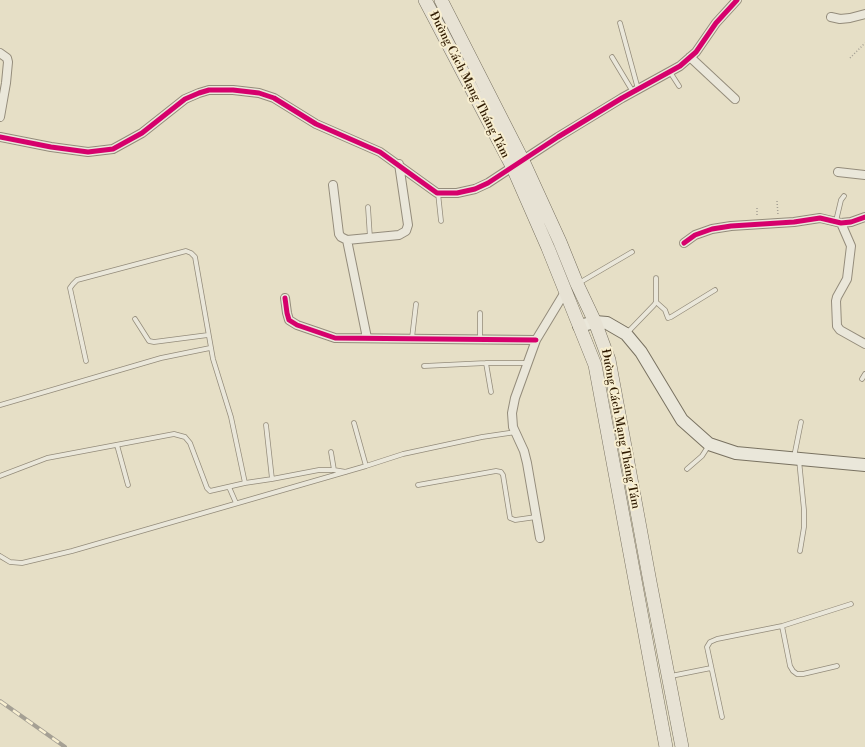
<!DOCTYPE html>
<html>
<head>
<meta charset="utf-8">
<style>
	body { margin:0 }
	canvas { display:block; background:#e6dfc6 }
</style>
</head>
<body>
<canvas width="865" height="747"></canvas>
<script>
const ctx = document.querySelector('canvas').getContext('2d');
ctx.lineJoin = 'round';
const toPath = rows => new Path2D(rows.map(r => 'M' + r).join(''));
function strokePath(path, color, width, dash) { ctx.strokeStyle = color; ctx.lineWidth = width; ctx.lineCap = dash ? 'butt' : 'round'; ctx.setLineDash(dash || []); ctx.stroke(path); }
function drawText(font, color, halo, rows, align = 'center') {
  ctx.font = font + ' "Libre Bodoni",serif'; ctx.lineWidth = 4; ctx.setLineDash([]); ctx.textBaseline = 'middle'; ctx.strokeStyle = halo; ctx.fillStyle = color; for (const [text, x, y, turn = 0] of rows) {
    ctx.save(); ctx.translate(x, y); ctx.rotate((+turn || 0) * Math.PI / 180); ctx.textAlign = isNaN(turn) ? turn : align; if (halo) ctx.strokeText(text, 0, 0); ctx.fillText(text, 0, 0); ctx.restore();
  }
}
const lane = toPath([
	[620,23,638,89],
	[612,57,633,92],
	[670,72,679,86],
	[438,193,441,221],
	[368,207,370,238],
	[836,221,841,200,844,196],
	[579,283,632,252],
	[656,302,665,310,668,318,671,317,715,290],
	[135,319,149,341,154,342,208,335],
	[627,333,654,305,656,302,656,278],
	[412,338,416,304],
	[480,339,480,313],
	[86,361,70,288,73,284,77,280,186,251,191,253,195,257,213,359,231,417,245,483],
	[486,363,491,392],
	[424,366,486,363,528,363],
	[862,379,865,374],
	[0,405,161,358,210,348],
	[354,423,366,466],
	[266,425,272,479],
	[117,445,128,485],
	[331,452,334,470],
	[794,457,801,422],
	[799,460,804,510,804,527,800,551],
	[687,469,702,456,709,445],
	[0,476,47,458,174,434,185,437,190,443,207,488,210,491,245,483,272,479,319,470,334,470,346,472],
	[418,485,496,471,501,472,503,475,510,518,515,520,536,517],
	[229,487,236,503],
	[0,556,10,562,22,563,72,551,366,466,403,454,482,437,516,432],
	[782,626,790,666,793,671,797,674,803,674,837,666],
	[671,676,711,668],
	[722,717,707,647,710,642,717,639,782,626,851,604]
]);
const street = toPath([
	[831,17,840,19,850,18,865,14],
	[0,53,7,58,8,62,6,83,0,117],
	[690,57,735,99],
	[0,137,51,147,88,152,113,149,142,133,185,99,199,93,209,90,233,90,259,93,274,98,316,124,380,152,437,193,457,193,475,189,488,183,558,137,622,98,680,66,696,52,716,23,737,0],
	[838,172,865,175],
	[333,185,339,234,341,237,347,240,399,235,406,231,408,225,399,164],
	[841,223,851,246,847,279,837,297,836,301,837,326,840,330,865,344],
	[347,240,367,338],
	[684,243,695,235,712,229,731,226,794,222,820,218,841,223,851,222,865,217],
	[285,298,287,313,289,320,297,325,335,338,536,340],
	[540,538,527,463,524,451,513,427,512,413,515,398,536,340,565,292]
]);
const secondary = toPath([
	[579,326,595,322,607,323,626,334,641,352,682,420,709,444,736,453,865,465]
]);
const primary = toPath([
	[425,0,513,168,548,248,595,365,666,747],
	[441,0,523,161,560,242,577,284,595,322,609,360,650,582,682,747]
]);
strokePath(lane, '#948c7b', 5.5);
strokePath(street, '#948c7b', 10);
strokePath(secondary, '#797261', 14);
strokePath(primary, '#797261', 14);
strokePath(toPath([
	[850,58,865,43],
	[777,201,778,215],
	[757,208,757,217]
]), '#a5a094', 1.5, [1, 2]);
strokePath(lane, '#eae7da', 4);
strokePath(street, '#eae7da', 8);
strokePath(secondary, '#eae7da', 12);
strokePath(primary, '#e7e2d4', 13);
const rail = toPath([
	[0,701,65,747]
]);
strokePath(rail, '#a5a094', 4);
strokePath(rail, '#f8efd1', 2.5, [8]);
strokePath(toPath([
	[0,137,51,147,88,152,113,149,142,133,185,99,199,93,209,90,233,90,259,93,274,98,316,124,380,152,437,193,457,193,475,189,488,183,558,137,622,98,680,66,696,52,716,23,737,0],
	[684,243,695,235,712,229,731,226,794,222,820,218,841,223,851,222,865,217],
	[285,298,287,313,289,320,297,325,335,338,536,340]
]), '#d6006c', 5);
drawText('12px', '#2f1a00', '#f8efd1', [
	["Đường Cách Mạng Tháng Tám",469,85,63],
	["Đường Cách Mạng Tháng Tám",620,429,79]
]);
</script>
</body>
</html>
